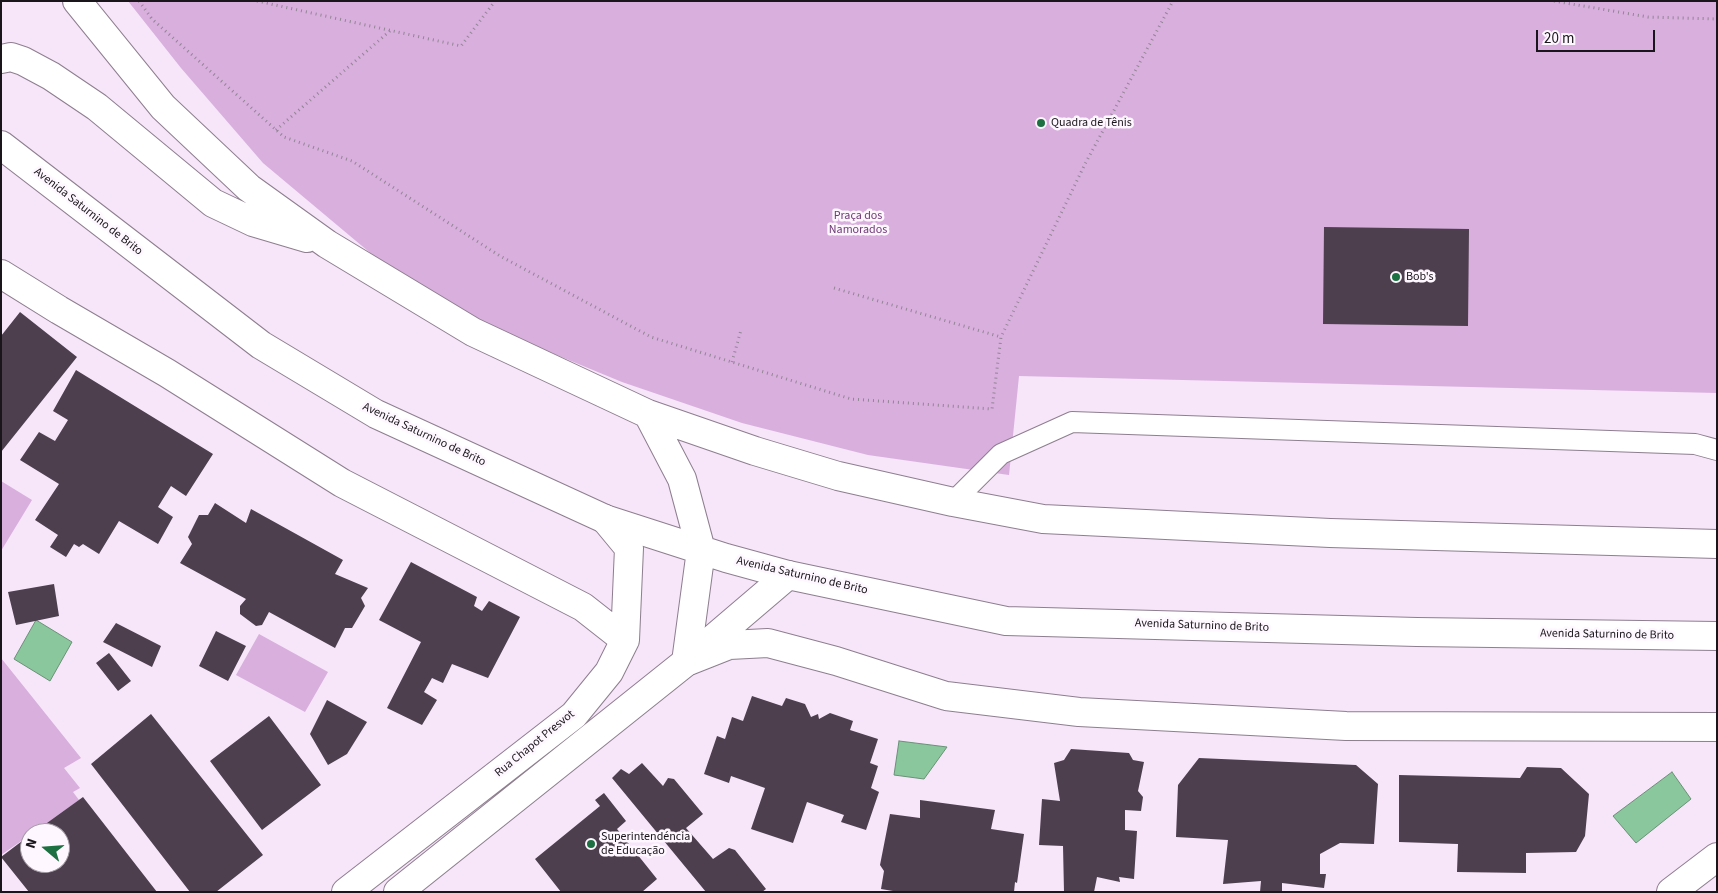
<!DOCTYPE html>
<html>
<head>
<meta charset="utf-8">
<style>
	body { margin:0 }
	#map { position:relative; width:1718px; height:893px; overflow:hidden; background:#f7e5f9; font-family:"Source Sans 3",sans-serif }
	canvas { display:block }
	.frame { position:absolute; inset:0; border:2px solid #1a141b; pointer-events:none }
	.north { position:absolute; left:20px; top:823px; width:50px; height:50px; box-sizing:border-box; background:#fef7ff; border:1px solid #a39ca4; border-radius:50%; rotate:288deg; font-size:14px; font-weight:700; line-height:20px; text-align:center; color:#1a141b }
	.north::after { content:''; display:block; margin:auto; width:18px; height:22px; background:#1d7041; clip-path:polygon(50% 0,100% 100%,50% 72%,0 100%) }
	.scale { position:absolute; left:1536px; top:30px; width:119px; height:22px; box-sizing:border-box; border:2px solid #1a141b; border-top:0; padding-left:6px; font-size:15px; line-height:18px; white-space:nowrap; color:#1a141b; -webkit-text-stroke:4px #fef7ff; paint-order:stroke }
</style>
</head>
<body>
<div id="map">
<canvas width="1718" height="893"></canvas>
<div class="frame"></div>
<div class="north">N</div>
<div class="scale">20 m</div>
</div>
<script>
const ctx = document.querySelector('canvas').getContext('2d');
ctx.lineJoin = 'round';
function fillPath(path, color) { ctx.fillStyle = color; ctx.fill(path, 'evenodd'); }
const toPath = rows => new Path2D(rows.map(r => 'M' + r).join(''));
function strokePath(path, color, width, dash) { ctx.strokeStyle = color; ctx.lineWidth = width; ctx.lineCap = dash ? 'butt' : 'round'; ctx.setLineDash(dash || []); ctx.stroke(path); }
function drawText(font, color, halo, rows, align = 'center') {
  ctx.font = font + ' "Source Sans 3",sans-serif'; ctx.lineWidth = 5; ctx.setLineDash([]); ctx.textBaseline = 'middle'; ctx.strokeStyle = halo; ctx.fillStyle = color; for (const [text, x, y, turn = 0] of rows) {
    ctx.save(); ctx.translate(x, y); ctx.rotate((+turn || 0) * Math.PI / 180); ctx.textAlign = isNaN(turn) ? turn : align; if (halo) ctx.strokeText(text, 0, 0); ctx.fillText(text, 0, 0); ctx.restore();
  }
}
fillPath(toPath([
	[128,1,1717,1,1717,393,1019,376,1009,475,868,455,742,423,622,382,513,337,399,277,263,163,181,68],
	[1,481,32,500,1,551],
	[259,634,328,672,305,712,236,675],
	[1,658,81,758,64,768,80,788,73,792,79,800,33,833,30,833,30,835,1,855]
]), '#d8afdd');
const water = toPath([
	[36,620,72,642,50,681,14,659,36,620],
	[899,741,947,747,924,779,894,775,899,741],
	[1672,772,1691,799,1636,843,1613,816,1672,772]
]);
fillPath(water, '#8ac79d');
strokePath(water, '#689176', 1);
fillPath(toPath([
	[1324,227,1469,229,1468,326,1323,324],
	[20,312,77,357,1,452,1,336],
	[76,370,213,454,186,496,171,486,158,507,173,517,158,544,119,521,99,554,83,544,79,547,74,544,66,557,50,547,58,535,35,520,59,484,20,460,39,432,55,441,68,420,53,411],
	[215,503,246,523,251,509,343,560,335,574,368,588,361,598,365,606,352,628,345,628,335,648,269,612,262,625,256,626,240,614,240,606,246,599,180,563,192,544,188,537,199,515,208,515],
	[411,562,477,597,474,606,482,611,489,601,520,617,488,678,452,664,443,683,432,678,424,692,437,700,422,725,387,708,421,642,379,620],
	[54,584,59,616,16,625,8,592],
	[116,623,161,646,152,667,103,642],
	[216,631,246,646,228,681,199,666],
	[109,653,131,681,118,691,96,663],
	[752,696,782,706,786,698,805,704,811,717,818,714,819,719,830,713,853,721,850,730,878,739,870,763,878,766,871,788,879,792,866,830,841,822,844,815,807,802,793,843,751,829,765,788,731,776,729,783,704,774,717,736,725,739,732,717,743,721],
	[327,700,367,722,347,754,328,765,310,734],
	[151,714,263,855,216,892,190,892,91,764],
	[269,716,321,785,262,830,210,761],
	[1071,749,1129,753,1133,760,1144,762,1138,791,1143,797,1141,811,1125,810,1125,830,1137,831,1134,879,1119,877,1120,882,1097,877,1094,892,1064,892,1063,846,1039,845,1042,799,1060,801,1054,763,1064,760],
	[1199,758,1356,765,1378,784,1374,844,1340,843,1320,854,1320,874,1326,874,1324,888,1282,883,1282,892,1260,892,1261,881,1223,884,1228,840,1176,837,1178,785],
	[642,763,663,786,668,778,674,779,703,814,686,828,713,859,729,848,735,850,766,889,762,892,706,892,612,778,621,769,629,774],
	[1527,767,1561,768,1589,794,1585,836,1576,852,1526,853,1526,873,1457,872,1458,844,1399,842,1399,775,1520,778],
	[604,793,626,821,617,829,657,879,642,892,561,892,535,859,600,806,595,800],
	[83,797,157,892,29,892,1,857,30,835,30,863,60,863,60,833,33,833],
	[920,800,995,810,991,829,1024,834,1017,883,1015,882,1014,892,899,892,881,889,884,871,880,865,890,814,920,818]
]), '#4d3f4e');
const service = toPath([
	[953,502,1001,454,1072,422,1695,444,1717,450]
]);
const minor = toPath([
	[1,274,59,310,167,373,342,483,583,607,625,640],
	[686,662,729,645,768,643,836,661,946,696,1079,712,1346,726,1717,727],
	[346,892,574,715,609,672,625,640,629,548,605,519],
	[398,892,686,662,788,575],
	[1671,892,1717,857]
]);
const secondary = toPath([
	[77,1,163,107,249,188,327,244,473,332,648,414,755,451,838,476,953,502,1043,519,1330,533,1717,544],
	[1,59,11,57,23,61,51,76,97,107,213,203,253,222,307,238],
	[1,145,261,345,376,414,605,519,726,558,788,575,1006,621,1417,632,1717,636],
	[648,414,682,479,701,550,686,662]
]);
strokePath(service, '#8e7e8f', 22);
strokePath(minor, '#8e7e8f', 30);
strokePath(secondary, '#8e7e8f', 30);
strokePath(toPath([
	[139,1,152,19,284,137,352,161,500,256,651,337,851,399,992,409,1001,337,1085,164,1173,1],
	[257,1,461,46,495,1],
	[1554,1,1648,17,1717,19],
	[276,130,391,30],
	[834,288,1001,337],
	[732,362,741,330]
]), '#928594', 3, [1, 4]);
strokePath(service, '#fff', 20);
strokePath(minor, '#fff', 28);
strokePath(secondary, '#fff', 28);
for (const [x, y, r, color] of [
	[1041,123,5,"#1d7041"],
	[1396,277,5,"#1d7041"],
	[591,844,5,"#1d7041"]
]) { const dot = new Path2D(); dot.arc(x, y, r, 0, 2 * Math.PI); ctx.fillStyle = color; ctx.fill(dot); strokePath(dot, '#fef7ff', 2); }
drawText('12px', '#1a141b', '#fef7ff', [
	["Quadra de Tênis",1051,123],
	["Bob's",1406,277],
	["Superintendéncia",601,837],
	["de Educação",601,851]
], 'left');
drawText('12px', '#1a141b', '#fef7ff', [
	["Avenida Saturnino de Brito",88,212,38],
	["Avenida Saturnino de Brito",424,435,25],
	["Avenida Saturnino de Brito",802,576,13],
	["Avenida Saturnino de Brito",1202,626,2],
	["Avenida Saturnino de Brito",1607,635,1],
	["Rua Chapot Presvot",535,744,-39]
]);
drawText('12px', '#713978', '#fef7ff', [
	["Praça dos",858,216],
	["Namorados",858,230]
]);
</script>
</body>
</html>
